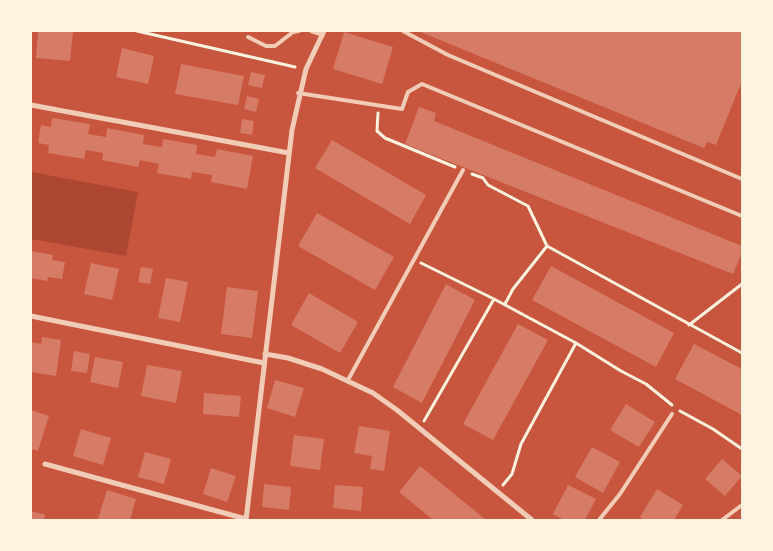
<!DOCTYPE html>
<html>
<head>
<meta charset="utf-8">
<style>
	body { margin:0 }
	#map { position:relative; width:773px; height:551px; overflow:hidden; background:#c8553d; font-family:"Libre Baskerville",serif }
	canvas { display:block }
	.frame { position:absolute; inset:0; border:32px solid #fff3e0; pointer-events:none }
</style>
</head>
<body>
<div id="map">
<canvas width="773" height="551"></canvas>
<div class="frame"></div>
</div>
<script>
const ctx = document.querySelector('canvas').getContext('2d');
ctx.lineJoin = 'round';
function fillPath(path, color) { ctx.fillStyle = color; ctx.fill(path, 'evenodd'); }
const toPath = rows => new Path2D(rows.map(r => 'M' + r).join(''));
function strokePath(path, color, width, dash) { ctx.strokeStyle = color; ctx.lineWidth = width; ctx.lineCap = dash ? 'butt' : 'round'; ctx.setLineDash(dash || []); ctx.stroke(path); }
fillPath(toPath([
	[31,172,138,192,126,256,31,239]
]), '#ae4732');
fillPath(toPath([
	[38,31,73,32,70,61,36,58],
	[418,31,742,31,742,81,716,145,707,142,704,148],
	[344,32,393,47,382,84,333,69],
	[122,48,154,56,148,84,116,77],
	[181,64,244,76,238,105,175,94],
	[251,72,265,75,262,88,248,85],
	[247,96,259,99,256,112,244,109],
	[419,107,436,113,434,121,742,246,742,252,733,274,405,144],
	[52,118,90,124,88,134,106,137,107,128,144,135,143,144,162,147,163,139,197,145,196,154,215,157,217,149,253,156,247,189,211,182,212,175,192,172,191,179,157,173,159,164,140,160,138,167,102,160,103,153,86,150,84,159,48,153,49,145,38,143,41,125,51,127],
	[242,119,254,121,252,135,240,133],
	[332,140,426,195,410,224,315,168],
	[317,213,394,257,375,290,298,246],
	[31,251,53,255,52,260,65,262,62,279,48,277,47,281,31,278],
	[91,263,119,269,112,300,84,294],
	[551,266,674,333,656,367,532,300],
	[141,267,153,269,150,284,138,282],
	[166,278,188,282,180,322,158,318],
	[446,284,475,300,422,403,393,387],
	[227,287,258,291,252,338,221,334],
	[309,293,358,322,340,353,291,325],
	[518,324,548,340,493,440,463,424],
	[42,337,61,340,56,376,31,372,31,342,41,344],
	[694,344,742,369,742,415,675,379],
	[74,351,90,354,87,373,71,371],
	[95,357,123,362,118,388,90,382],
	[147,365,182,371,176,403,141,396],
	[275,380,304,388,295,417,267,408],
	[204,393,241,396,239,417,203,414],
	[626,404,655,422,639,447,610,430],
	[31,410,49,416,38,451,31,449],
	[359,426,390,431,384,471,370,469,372,456,354,453],
	[81,429,111,438,103,465,73,456],
	[294,435,324,439,320,470,290,466],
	[592,447,620,462,603,493,575,477],
	[145,452,171,459,164,484,138,477],
	[722,459,742,476,725,496,705,479],
	[420,466,486,520,432,519,399,492],
	[211,468,236,476,227,502,203,494],
	[264,484,291,487,289,510,262,507],
	[335,485,363,487,361,511,333,508],
	[568,485,596,499,585,520,564,520,553,514],
	[657,489,683,505,674,520,644,520,640,517],
	[107,490,136,499,130,520,98,519],
	[31,511,45,515,44,520,31,520]
]), '#d67c66');
strokePath(toPath([
	[137,31,295,67],
	[378,113,377,131,385,138,455,167],
	[472,174,483,178,488,185,528,206,547,246,513,289,505,304],
	[547,246,742,353],
	[421,263,494,299,424,421],
	[494,299,576,343,521,444,512,474,503,485],
	[689,325,742,284],
	[576,343,621,371,646,384,672,405],
	[680,411,713,429,742,449]
]), '#fff3e0', 3);
strokePath(toPath([
	[311,31,323,35],
	[403,31,448,55,742,179],
	[248,37,266,46,275,46,293,32,299,31],
	[298,93,402,109,408,92,422,84,742,216],
	[348,380,463,170],
	[599,520,620,494,672,414],
	[722,520,742,505]
]), '#f1ccb7', 4);
strokePath(toPath([
	[31,105,289,153],
	[31,316,264,363],
	[265,354,288,358,322,369,373,393,397,410,532,520],
	[45,464,246,519],
	[246,520,292,130,306,69,324,31]
]), '#f1ccb7', 5);
</script>
</body>
</html>
